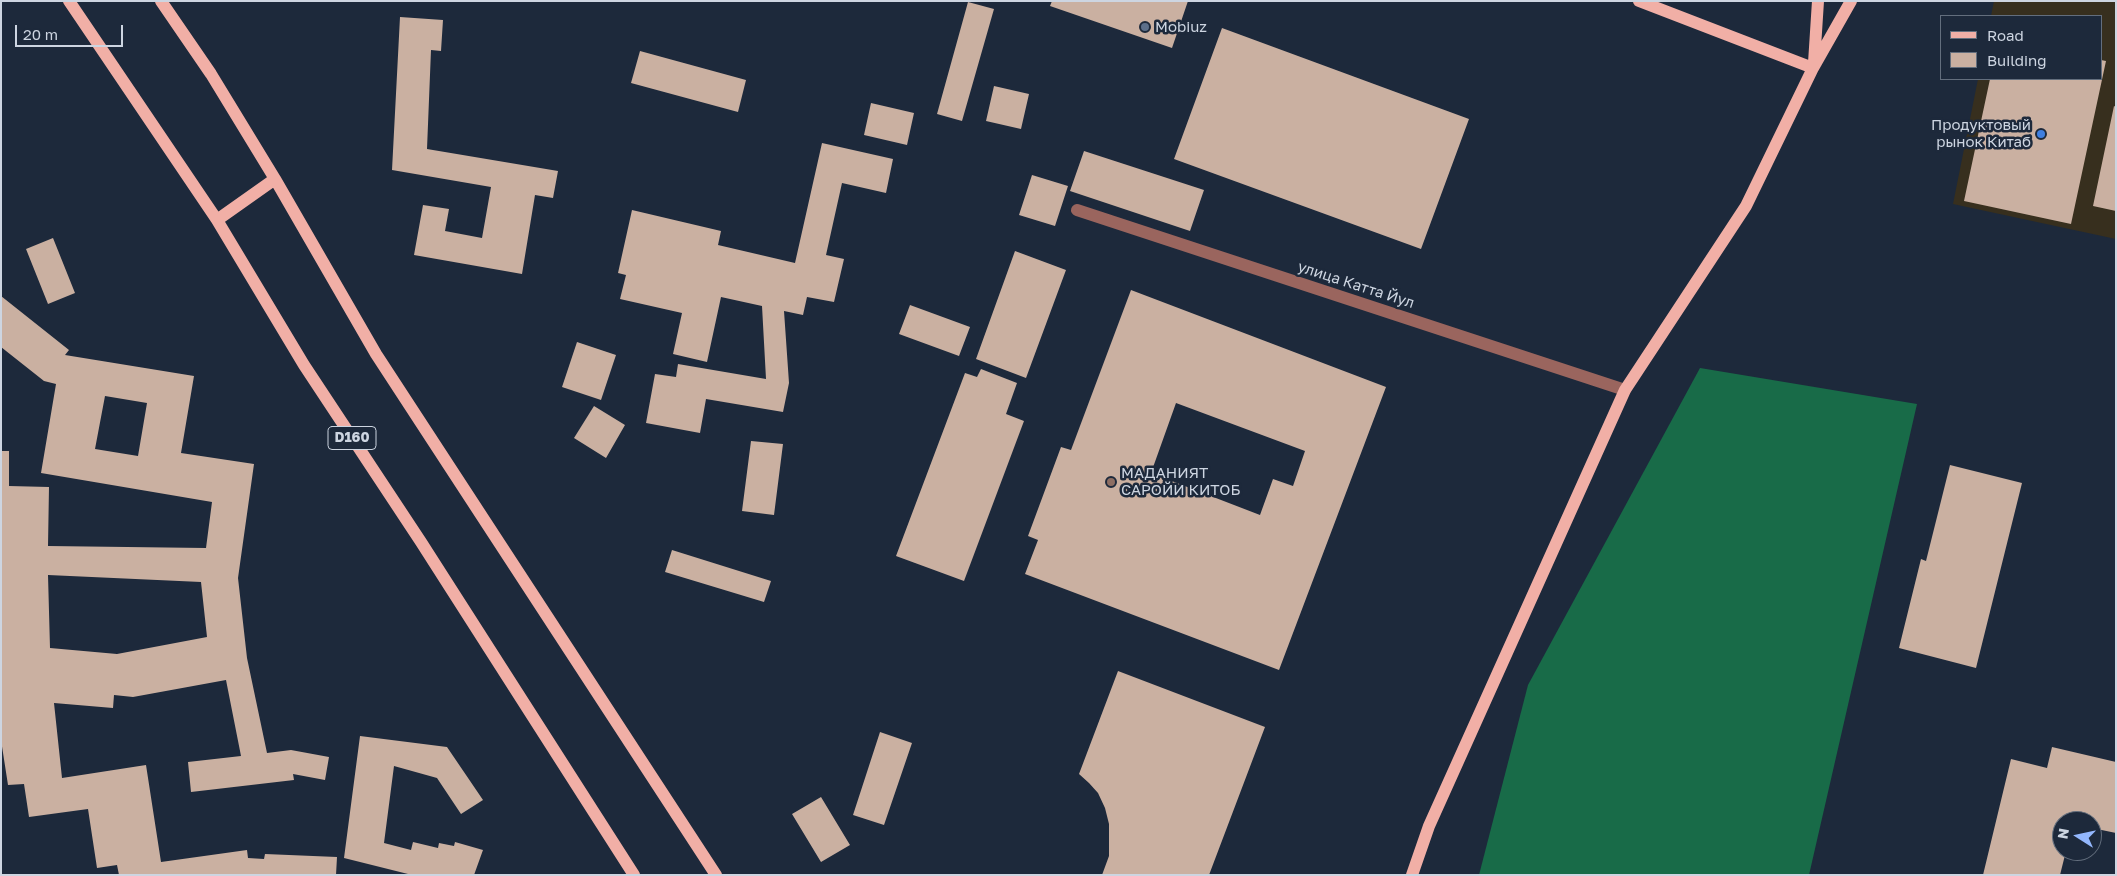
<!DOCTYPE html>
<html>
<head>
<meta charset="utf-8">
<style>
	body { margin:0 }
	#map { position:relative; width:2117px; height:876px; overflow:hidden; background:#1d293b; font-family:"Golos Text",sans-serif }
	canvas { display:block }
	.frame { position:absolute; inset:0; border:2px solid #cdd5e1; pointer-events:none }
	.legend { position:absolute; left:1940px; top:15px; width:162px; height:65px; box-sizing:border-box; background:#1d293b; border:1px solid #636e7d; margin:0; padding:6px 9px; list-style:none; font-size:15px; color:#cdd5e1 }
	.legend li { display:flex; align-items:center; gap:10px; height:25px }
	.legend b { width:25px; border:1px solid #636e7d }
	.north { position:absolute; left:2052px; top:811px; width:50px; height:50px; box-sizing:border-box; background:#1d293b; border:1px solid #636e7d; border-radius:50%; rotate:280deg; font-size:14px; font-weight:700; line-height:20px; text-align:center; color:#cdd5e1 }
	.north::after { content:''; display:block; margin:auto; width:18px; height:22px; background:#93b7fd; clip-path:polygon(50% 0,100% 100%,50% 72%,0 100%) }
	.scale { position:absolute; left:15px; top:25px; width:108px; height:22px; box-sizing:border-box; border:2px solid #cdd5e1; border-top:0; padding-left:6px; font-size:15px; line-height:18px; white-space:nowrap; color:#cdd5e1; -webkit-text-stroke:4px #1d293b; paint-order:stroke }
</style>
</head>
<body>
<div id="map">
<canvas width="2117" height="876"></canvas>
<div class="frame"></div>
<ul class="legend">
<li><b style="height:6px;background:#f1afa6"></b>Road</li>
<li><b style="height:14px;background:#cab0a1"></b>Building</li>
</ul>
<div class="north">N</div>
<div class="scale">20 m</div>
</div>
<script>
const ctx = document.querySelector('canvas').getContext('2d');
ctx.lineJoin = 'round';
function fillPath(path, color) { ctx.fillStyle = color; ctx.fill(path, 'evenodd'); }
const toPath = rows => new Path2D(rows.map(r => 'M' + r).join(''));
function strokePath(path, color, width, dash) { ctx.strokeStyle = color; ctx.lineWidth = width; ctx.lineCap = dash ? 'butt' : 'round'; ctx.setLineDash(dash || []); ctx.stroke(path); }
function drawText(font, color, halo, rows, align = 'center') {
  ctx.font = font + ' "Golos Text",sans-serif'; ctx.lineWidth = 5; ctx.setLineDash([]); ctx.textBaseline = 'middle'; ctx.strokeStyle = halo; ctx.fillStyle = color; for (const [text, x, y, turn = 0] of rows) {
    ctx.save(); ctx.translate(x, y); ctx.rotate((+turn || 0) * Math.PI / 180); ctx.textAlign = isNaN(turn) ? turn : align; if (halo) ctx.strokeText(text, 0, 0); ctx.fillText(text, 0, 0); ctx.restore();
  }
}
fillPath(toPath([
	[1994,1,2116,1,2116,239,1953,204,1978,79,2101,79,2101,16,1991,16]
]), '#372f1e');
fillPath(toPath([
	[1700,368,1917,404,1809,875,1479,875,1528,685]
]), '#186b48');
fillPath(toPath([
	[1052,1,1188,1,1172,48,1050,6],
	[968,2,994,9,962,121,937,114],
	[400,17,443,20,441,51,431,50,427,149,558,171,553,198,535,195,522,274,414,255,423,205,449,209,445,231,482,238,491,187,392,170],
	[1222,28,1469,119,1421,249,1174,159],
	[640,51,746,80,738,112,631,83],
	[2101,60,2106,61,2071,224,1964,201,1990,79,2101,79],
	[994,86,1029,94,1021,129,986,121],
	[871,103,914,113,907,145,864,135],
	[2114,106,2116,107,2116,211,2093,206],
	[822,143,893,159,886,193,842,183,826,255,844,259,834,302,807,297,803,315,784,311,789,383,783,412,706,399,700,433,646,423,655,374,676,377,678,364,766,379,762,306,721,297,707,362,673,354,682,313,620,299,626,275,618,273,632,210,721,231,718,245,795,263],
	[1084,151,1204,190,1190,231,1070,191],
	[1032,175,1068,186,1055,226,1019,215],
	[53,238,75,293,48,304,26,249],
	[1015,251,1066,270,1026,378,976,359],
	[1131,290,1386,387,1279,670,1025,574,1038,540,1028,536,1061,447,1071,450],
	[1176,403,1305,451,1293,486,1273,479,1260,515,1151,473],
	[1,296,69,350,65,355,194,376,181,453,254,464,238,578,247,658,267,753,291,750,329,757,325,780,293,774,294,780,191,792,188,762,241,756,226,680,133,697,114,695,113,708,54,703,62,778,146,765,161,862,247,850,248,858,264,859,265,854,337,857,336,875,119,875,117,865,97,868,88,809,29,817,24,784,8,785,1,740,1,451,9,451,9,486,49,487,48,546,206,548,212,502,41,473,56,384,44,381,1,347],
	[105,396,147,403,138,456,95,449],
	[48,575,201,582,207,637,117,654,50,648],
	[910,305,970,327,959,356,899,334],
	[577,342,616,355,601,400,562,387],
	[981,369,1017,383,1006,414,1024,421,964,581,896,556,965,373,977,377],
	[594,406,625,425,606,458,574,438],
	[751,441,783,444,774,515,742,511],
	[1950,465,2022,483,1976,668,1899,648,1921,559,1926,561],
	[672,550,771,581,764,602,665,572],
	[1118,671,1265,727,1209,875,1102,875,1109,856,1109,824,1105,808,1098,793,1089,783,1079,774],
	[880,732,912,743,884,825,853,815],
	[360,736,447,747,483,800,461,814,437,778,394,766,384,843,411,850,413,842,438,848,439,843,454,846,455,842,483,850,474,875,412,875,344,858],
	[2052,747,2116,762,2116,833,2092,828,2092,821,2062,821,2062,851,2066,851,2060,875,1983,875,2011,759,2047,768],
	[821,797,850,845,821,862,792,814]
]), '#cab0a1');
strokePath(toPath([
	[1077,210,1625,390]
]), '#9a655e', 12);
strokePath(toPath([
	[69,1,217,220,304,365,421,542,634,875],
	[161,1,211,74,275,179,376,354,716,875],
	[1639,1,1813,68],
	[1814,63,1818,1],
	[217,220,275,179],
	[1412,875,1429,826,1625,390,1746,206,1813,68,1851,1]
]), '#f1afa6', 12);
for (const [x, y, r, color] of [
	[1145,27,5,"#5c6f8a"],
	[2041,134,5,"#3f7fe0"],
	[1111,482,5,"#8d6e63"]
]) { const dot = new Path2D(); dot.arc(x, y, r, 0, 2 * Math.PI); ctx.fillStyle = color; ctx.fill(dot); strokePath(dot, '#1d293b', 2); }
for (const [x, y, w] of [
	[352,438,48]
]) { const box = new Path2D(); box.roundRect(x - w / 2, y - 11.5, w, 23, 4); ctx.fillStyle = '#1d293b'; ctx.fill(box); strokePath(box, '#cdd5e1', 1); }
drawText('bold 14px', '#cdd5e1', null, [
	["D160",352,438]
]);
drawText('15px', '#cdd5e1', '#1d293b', [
	["Mobiuz",1155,27],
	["Продуктовый",2031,125,"right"],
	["рынок Китаб",2031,142,"right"],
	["МАДАНИЯТ",1121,473],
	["САРОЙИ КИТОБ",1121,490]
], 'left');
drawText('15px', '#cdd5e1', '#1d293b', [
	["улица Катта Йул",1356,285,18]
]);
</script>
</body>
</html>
